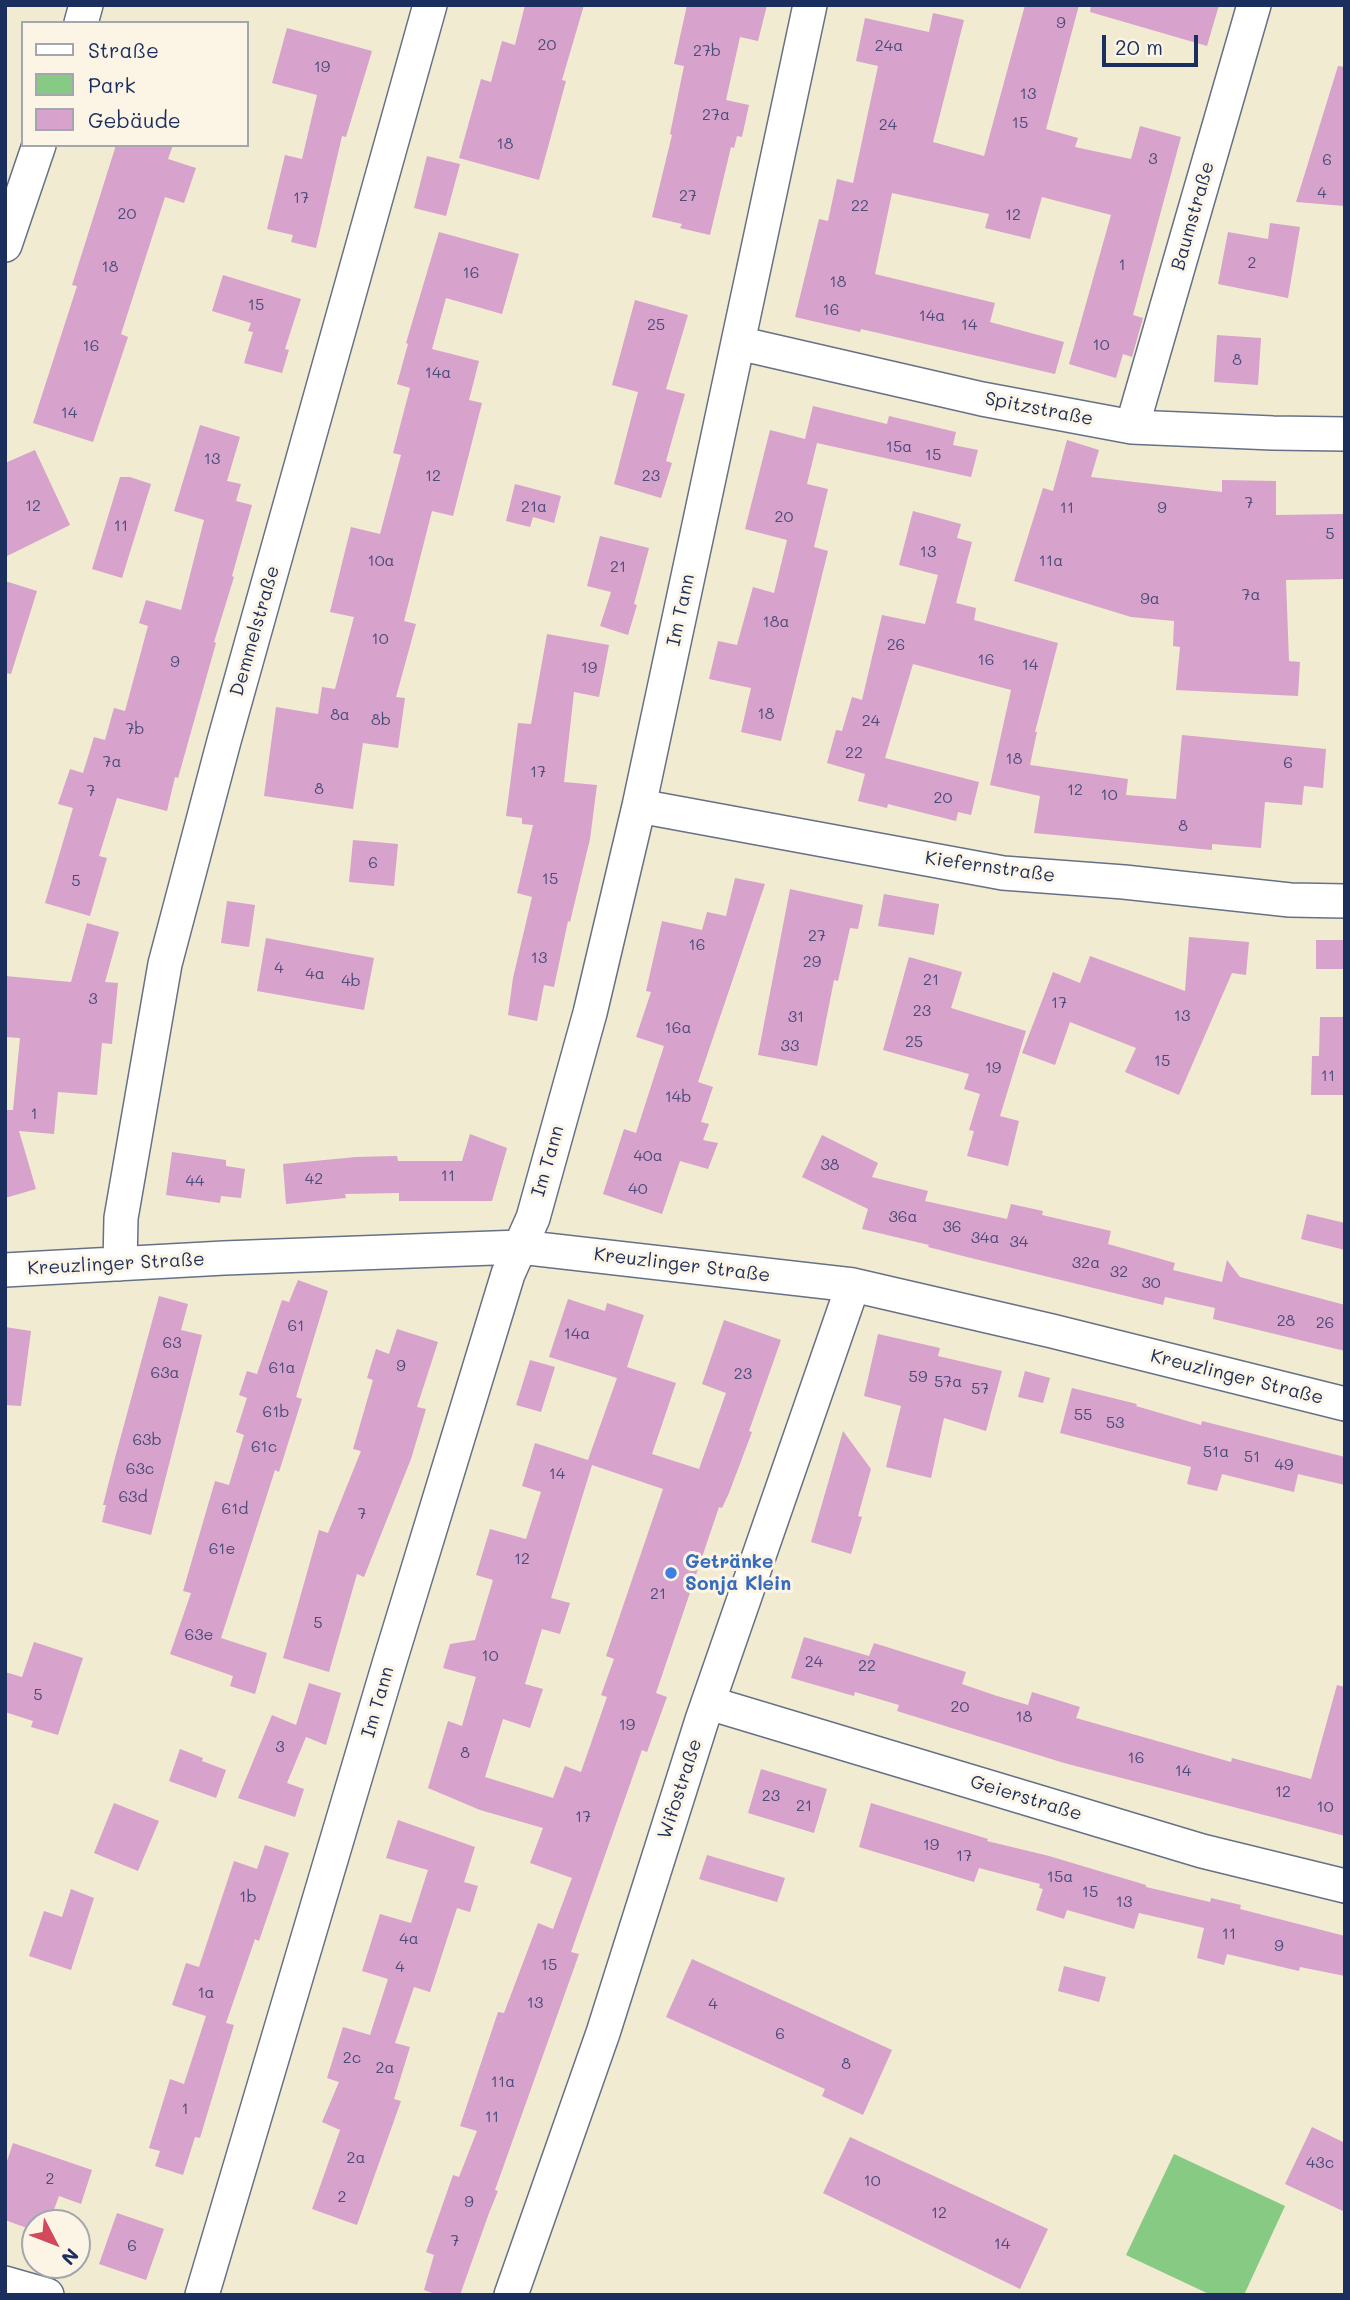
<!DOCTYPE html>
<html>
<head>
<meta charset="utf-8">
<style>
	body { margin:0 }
	#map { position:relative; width:1350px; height:2300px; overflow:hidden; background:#f1ebd1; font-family:Mali,sans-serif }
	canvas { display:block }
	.frame { position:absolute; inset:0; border:7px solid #1b2f5e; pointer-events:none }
	.legend { position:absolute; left:21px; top:21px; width:228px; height:126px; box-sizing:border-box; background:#fcf5e5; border:2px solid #a2a6af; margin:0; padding:9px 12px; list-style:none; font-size:21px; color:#1b2f5e }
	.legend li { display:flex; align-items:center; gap:14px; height:35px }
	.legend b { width:35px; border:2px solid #a2a6af }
	.north { position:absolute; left:21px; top:2209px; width:70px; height:70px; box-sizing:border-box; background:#fcf5e5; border:2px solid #a2a6af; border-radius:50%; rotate:132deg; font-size:19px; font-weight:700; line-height:28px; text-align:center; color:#1b2f5e }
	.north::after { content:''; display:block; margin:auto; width:24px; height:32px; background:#d1495b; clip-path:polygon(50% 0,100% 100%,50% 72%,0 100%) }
	.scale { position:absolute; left:1102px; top:35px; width:96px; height:32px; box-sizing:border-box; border:4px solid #1b2f5e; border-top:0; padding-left:9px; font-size:21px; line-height:24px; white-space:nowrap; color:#1b2f5e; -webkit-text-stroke:5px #fcf5e5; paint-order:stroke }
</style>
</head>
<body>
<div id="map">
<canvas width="1350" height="2300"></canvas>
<div class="frame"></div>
<ul class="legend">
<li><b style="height:9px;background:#fff"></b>Straße</li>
<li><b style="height:19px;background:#86ca83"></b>Park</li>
<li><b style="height:19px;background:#d7a2cc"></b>Gebäude</li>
</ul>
<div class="north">N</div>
<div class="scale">20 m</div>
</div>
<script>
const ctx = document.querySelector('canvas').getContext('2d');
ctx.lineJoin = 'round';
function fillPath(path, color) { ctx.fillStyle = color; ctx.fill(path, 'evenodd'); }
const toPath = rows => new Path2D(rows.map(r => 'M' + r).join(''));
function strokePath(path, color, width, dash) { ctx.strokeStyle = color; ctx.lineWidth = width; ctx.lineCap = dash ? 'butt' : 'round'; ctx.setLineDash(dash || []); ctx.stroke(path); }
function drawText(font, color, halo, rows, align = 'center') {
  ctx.font = font + ' Mali,sans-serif'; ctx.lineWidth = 6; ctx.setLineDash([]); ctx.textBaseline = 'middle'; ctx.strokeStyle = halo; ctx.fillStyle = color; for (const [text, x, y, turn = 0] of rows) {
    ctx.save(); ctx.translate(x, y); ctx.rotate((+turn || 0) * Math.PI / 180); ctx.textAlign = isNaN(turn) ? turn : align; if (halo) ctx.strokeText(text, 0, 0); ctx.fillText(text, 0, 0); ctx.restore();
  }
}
fillPath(toPath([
	[1174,2154,1285,2206,1244,2295,1211,2295,1126,2255]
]), '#86ca83');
fillPath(toPath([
	[525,5,584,5,562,80,566,81,539,180,459,158,481,79,491,82,502,41,515,45],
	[687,5,767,5,758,41,740,37,726,100,749,105,742,137,737,136,734,148,731,147,710,235,680,228,682,224,652,217,672,135,670,134,684,66,674,64],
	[1025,5,1079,5,1046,129,1078,138,1075,147,1131,159,1140,126,1181,137,1133,315,1143,318,1132,357,1123,354,1116,378,1069,364,1111,215,1042,197,1030,239,985,228,989,214,892,193,875,274,995,303,990,322,1064,342,1055,374,861,329,860,332,795,317,819,219,828,221,837,179,853,183,878,66,856,61,865,18,929,32,933,13,964,20,933,142,984,156],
	[1091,5,1219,5,1207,46,1090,12],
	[287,28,372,51,346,137,342,136,316,248,291,242,293,235,267,229,285,155,302,159,317,95,272,83],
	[1338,66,1345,67,1345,206,1296,202],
	[116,145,173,145,168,159,196,168,184,203,165,197,121,334,128,337,93,442,33,423,77,286,72,285],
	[427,156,460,164,446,216,414,208],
	[1270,223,1300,227,1288,298,1218,284,1228,232,1268,239],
	[439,232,519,254,502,314,446,298,432,349,479,361,469,400,482,403,453,516,432,511,404,621,416,624,396,697,405,698,398,748,363,743,353,809,264,796,276,707,318,714,322,687,335,689,354,617,330,612,351,527,380,534,401,455,393,453,410,388,397,384,408,344,406,343],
	[223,275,301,299,285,349,289,350,282,373,244,363,253,332,248,331,251,323,212,311],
	[635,300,688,315,666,389,685,394,666,461,672,463,661,498,614,484,638,392,612,385],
	[1217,335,1261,338,1258,385,1214,382],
	[813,406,887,424,889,416,956,432,953,445,978,450,971,477,817,443,807,484,828,489,814,547,828,551,781,741,741,732,751,688,709,679,718,641,737,645,753,587,774,593,787,540,745,529,770,430,805,439],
	[200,425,240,437,227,481,241,484,236,501,252,505,232,576,234,577,214,642,216,643,178,778,175,777,167,811,117,798,99,856,107,858,90,916,45,903,73,808,58,804,70,769,83,773,94,737,105,740,114,708,125,711,148,626,139,623,146,600,181,610,204,520,174,511],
	[1067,440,1099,450,1091,477,1222,492,1222,480,1276,481,1276,515,1345,514,1344,579,1286,580,1289,661,1300,662,1298,696,1176,690,1180,647,1173,646,1174,621,1131,617,1014,581,1043,488,1053,491],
	[35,450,70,525,5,557,5,463],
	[120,477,130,477,151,484,122,578,92,569],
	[515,484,561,496,554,523,533,517,530,527,506,521],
	[913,511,961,524,957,538,972,542,956,603,976,608,974,620,1058,643,1035,732,1037,732,1030,765,1128,779,1126,795,1176,799,1182,735,1326,749,1323,788,1304,786,1302,805,1265,802,1261,848,1212,844,1212,850,1034,833,1040,796,990,785,1011,690,913,664,885,758,979,782,971,815,958,812,956,821,888,804,887,808,858,801,865,774,827,763,836,730,842,731,852,697,862,700,882,615,925,624,938,575,899,565],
	[600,536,649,548,634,604,637,605,628,635,600,626,611,592,587,586],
	[5,581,37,591,11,674,5,673],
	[547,634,609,645,599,697,574,692,564,782,597,785,590,839,570,922,568,921,554,987,544,985,537,1021,508,1015,513,978,532,897,517,893,533,825,522,824,522,818,506,816,518,723,531,724],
	[353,840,398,844,394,886,349,882],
	[735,878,765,884,698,1082,713,1087,701,1122,709,1124,703,1140,718,1143,708,1169,680,1161,662,1214,603,1194,624,1129,636,1133,664,1046,636,1037,651,992,646,991,662,921,702,930,707,912,726,916],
	[790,889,863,905,858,929,850,928,838,981,834,980,817,1066,758,1055],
	[884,894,939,904,934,935,878,926],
	[227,901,255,905,249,947,221,943],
	[87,923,119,932,105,982,118,983,112,1044,102,1043,97,1095,58,1092,54,1134,19,1131,36,1189,5,1198,5,1110,13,1110,20,1038,5,1037,5,976,71,982],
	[1189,937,1249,942,1246,975,1232,973,1179,1095,1125,1072,1136,1048,1070,1022,1055,1065,1022,1053,1053,972,1080,983,1090,956,1185,991],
	[266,938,374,958,364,1010,257,991],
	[1316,940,1345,940,1345,969,1316,969],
	[909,957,962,972,951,1008,1026,1031,1000,1116,1019,1121,1008,1166,967,1156,974,1131,969,1130,980,1094,964,1089,969,1074,883,1050],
	[1320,1017,1345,1017,1345,1095,1311,1095,1312,1056,1319,1056],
	[470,1134,507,1148,492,1201,399,1201,399,1193,345,1194,346,1198,286,1204,283,1164,356,1157,397,1156,398,1161,462,1161],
	[822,1135,878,1163,872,1177,928,1191,925,1201,1007,1219,1011,1204,1043,1211,1042,1215,1111,1231,1108,1244,1175,1263,1173,1270,1222,1282,1227,1260,1240,1277,1345,1305,1345,1351,1213,1319,1215,1308,1165,1297,1163,1305,967,1257,928,1247,929,1245,862,1229,868,1209,802,1177],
	[172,1152,226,1160,226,1166,245,1169,241,1198,221,1196,220,1203,166,1195],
	[1307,1214,1345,1223,1345,1250,1301,1239],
	[298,1280,328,1291,296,1397,302,1399,279,1472,275,1470,221,1638,267,1653,255,1694,230,1686,233,1676,170,1654,191,1593,183,1591,215,1481,229,1485,244,1435,236,1432,247,1398,239,1395,247,1371,257,1374,282,1300,289,1302],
	[159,1296,188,1304,181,1330,202,1335,151,1535,102,1522,106,1505,103,1505,115,1458],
	[568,1299,605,1311,607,1303,644,1315,627,1367,676,1383,652,1454,699,1469,726,1393,702,1384,724,1320,781,1340,749,1431,752,1432,729,1493,722,1508,719,1507,656,1693,667,1697,647,1752,642,1750,571,1952,579,1954,495,2190,498,2191,489,2213,460,2295,438,2295,424,2290,434,2255,426,2252,453,2175,459,2177,477,2131,460,2126,498,2012,504,2013,538,1923,553,1929,572,1878,530,1863,543,1828,480,1810,428,1788,448,1721,462,1726,476,1677,443,1668,450,1644,475,1640,493,1580,476,1575,490,1529,526,1539,541,1492,522,1486,535,1443,588,1460,617,1378,549,1357],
	[592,1465,663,1489,606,1656,614,1659,601,1695,607,1697,581,1772,565,1766,553,1798,485,1777,503,1719,530,1728,543,1689,525,1684,542,1629,560,1634,570,1603,551,1598],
	[5,1327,31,1331,21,1406,5,1405],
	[397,1329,438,1342,417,1407,426,1409,411,1459,364,1577,357,1574,329,1672,283,1658,319,1530,328,1533,361,1451,353,1449,373,1380,367,1378,376,1349,389,1354],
	[878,1334,940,1348,938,1356,1002,1371,986,1431,944,1418,931,1478,886,1467,901,1406,864,1396],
	[530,1360,555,1367,541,1412,516,1405],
	[1025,1371,1050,1378,1043,1403,1018,1397],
	[1072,1388,1137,1404,1136,1406,1201,1425,1202,1421,1345,1457,1345,1485,1298,1474,1294,1492,1222,1474,1217,1491,1187,1484,1191,1467,1060,1433],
	[843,1431,871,1469,858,1516,862,1517,851,1554,811,1542],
	[804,1637,869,1656,874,1643,966,1672,962,1684,997,1696,1028,1705,1032,1692,1080,1707,1076,1718,1231,1762,1232,1758,1311,1779,1337,1685,1345,1687,1345,1836,1064,1763,897,1711,899,1705,855,1692,854,1696,791,1678],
	[34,1642,83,1658,58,1735,31,1727,33,1721,5,1712,5,1672,22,1677],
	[309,1683,341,1693,326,1745,306,1737,287,1783,304,1789,295,1817,238,1798,272,1715,296,1725],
	[180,1749,203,1758,202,1761,226,1770,216,1798,169,1781],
	[761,1769,827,1789,814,1833,748,1813],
	[114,1803,159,1821,138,1871,94,1853],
	[871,1803,988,1839,987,1841,1049,1856,1146,1885,1146,1887,1210,1902,1211,1898,1241,1905,1240,1909,1345,1936,1345,1976,1300,1967,1299,1971,1227,1954,1224,1965,1197,1958,1204,1928,1139,1913,1134,1929,1067,1910,1064,1919,1036,1910,1043,1889,1039,1888,1040,1884,979,1868,974,1882,859,1847],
	[398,1820,475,1847,464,1882,478,1886,470,1912,457,1908,430,1992,414,1987,395,2043,410,2047,394,2099,401,2101,357,2225,312,2209,340,2130,322,2122,339,2082,327,2078,343,2027,370,2035,388,1979,362,1971,380,1914,411,1923,428,1870,386,1858],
	[265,1845,289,1853,259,1941,255,1939,226,2023,234,2025,200,2138,195,2137,183,2175,155,2166,160,2151,149,2148,170,2079,184,2084,206,2016,172,2005,186,1963,199,1967,234,1861,257,1869],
	[707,1855,785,1878,777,1902,699,1879],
	[71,1889,94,1898,71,1970,29,1956,44,1911,62,1917],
	[692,1959,892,2050,863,2115,822,2096,825,2089,666,2017],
	[1064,1966,1106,1977,1099,2002,1058,1991],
	[1312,2127,1345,2143,1345,2212,1285,2184],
	[850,2137,1048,2229,1020,2289,823,2193],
	[13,2143,92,2170,81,2204,59,2196,49,2223,35,2223,35,2231,5,2220,5,2167],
	[117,2213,164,2229,146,2280,99,2264]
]), '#d7a2cc');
const street = toPath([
	[81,23,86,5],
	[5,245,39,145],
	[738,343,982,399,1132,427,1273,433,1345,434],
	[1132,427,1254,5],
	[639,806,1003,873,1124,882,1290,900,1345,901],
	[120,1264,121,1218,165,964,224,741,430,5],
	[5,1270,224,1258,520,1247,853,1285,1052,1331,1345,1404],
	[709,1703,1202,1851,1345,1886],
	[5,2283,47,2295],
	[202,2295,389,1664,508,1274,533,1218,590,1013,639,806,810,5],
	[511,2295,603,2033,702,1720,853,1285]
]);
strokePath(street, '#667186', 36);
strokePath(street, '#fff', 33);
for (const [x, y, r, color] of [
	[671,1573,7,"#3f7fe0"]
]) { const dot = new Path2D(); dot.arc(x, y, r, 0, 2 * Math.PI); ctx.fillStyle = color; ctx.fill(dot); strokePath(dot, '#fcf5e5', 2.5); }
drawText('16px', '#4a4c7a', null, [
	["9",1061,23],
	["20",547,45],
	["24a",889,46],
	["27b",707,51],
	["19",322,67],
	["13",1028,94],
	["27a",716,115],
	["15",1020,123],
	["24",888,125],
	["18",505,144],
	["3",1153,159],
	["6",1327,160],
	["4",1322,193],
	["27",688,196],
	["17",301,198],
	["22",860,206],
	["20",127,214],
	["12",1013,215],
	["2",1252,263],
	["1",1122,265],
	["18",110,267],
	["16",471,273],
	["18",838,282],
	["15",256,305],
	["16",831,310],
	["14a",932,316],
	["25",656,325],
	["14",969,325],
	["10",1101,345],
	["16",91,346],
	["8",1237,360],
	["14a",438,373],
	["14",69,413],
	["15a",899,447],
	["15",933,455],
	["13",212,459],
	["12",433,476],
	["23",651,476],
	["7",1249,503],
	["12",33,506],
	["21a",534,507],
	["11",1067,508],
	["9",1162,508],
	["20",784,517],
	["11",121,526],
	["5",1330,534],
	["13",928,552],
	["10a",381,561],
	["11a",1051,561],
	["21",618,567],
	["7a",1251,595],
	["9a",1150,599],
	["18a",776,622],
	["10",380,639],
	["26",896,645],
	["16",986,660],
	["9",175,662],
	["14",1030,665],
	["19",589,668],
	["18",766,714],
	["8a",340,715],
	["8b",381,720],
	["24",871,721],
	["7b",135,729],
	["22",854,753],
	["18",1014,759],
	["7a",112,762],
	["6",1288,763],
	["17",538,772],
	["8",319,789],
	["12",1075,790],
	["7",91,791],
	["10",1109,795],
	["20",943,798],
	["8",1183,826],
	["6",373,863],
	["15",550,879],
	["5",76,881],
	["27",817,936],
	["16",697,945],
	["13",539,958],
	["29",812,962],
	["4",279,968],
	["4a",315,974],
	["21",931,980],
	["4b",351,981],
	["3",93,999],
	["17",1059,1003],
	["23",922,1011],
	["13",1182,1016],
	["31",796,1017],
	["16a",678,1028],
	["25",914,1042],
	["33",790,1046],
	["15",1162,1061],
	["19",993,1068],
	["11",1328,1076],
	["14b",678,1097],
	["1",34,1114],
	["40a",648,1156],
	["38",830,1165],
	["11",448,1176],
	["42",314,1179],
	["44",195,1181],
	["40",638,1189],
	["36a",903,1217],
	["36",952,1227],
	["34a",985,1238],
	["34",1019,1242],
	["32a",1086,1263],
	["32",1119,1272],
	["30",1151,1283],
	["28",1286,1321],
	["26",1325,1323],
	["61",296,1326],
	["14a",577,1334],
	["63",172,1343],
	["9",401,1366],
	["61a",282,1368],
	["63a",165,1373],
	["23",743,1374],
	["59",918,1377],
	["57a",948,1382],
	["57",980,1389],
	["61b",276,1412],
	["55",1083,1415],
	["53",1115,1423],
	["63b",147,1440],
	["61c",264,1447],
	["51a",1216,1452],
	["51",1252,1457],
	["49",1284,1465],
	["63c",140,1469],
	["14",557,1474],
	["63d",133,1497],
	["61d",235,1509],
	["7",362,1514],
	["61e",222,1549],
	["12",522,1559],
	["21",658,1594],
	["5",318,1623],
	["63e",199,1635],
	["10",490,1656],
	["24",814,1662],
	["22",867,1666],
	["5",38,1695],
	["20",960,1707],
	["18",1024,1717],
	["19",627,1725],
	["3",280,1747],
	["8",465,1753],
	["16",1136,1758],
	["14",1183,1771],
	["12",1283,1792],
	["23",771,1796],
	["21",804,1806],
	["10",1325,1807],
	["17",583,1817],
	["19",931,1845],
	["17",964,1856],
	["15a",1060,1877],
	["15",1090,1892],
	["1b",248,1897],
	["13",1124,1902],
	["11",1229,1934],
	["4a",409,1939],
	["9",1279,1946],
	["15",549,1965],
	["4",400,1967],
	["1a",206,1993],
	["13",535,2003],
	["4",713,2004],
	["6",780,2034],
	["2c",352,2058],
	["8",846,2064],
	["2a",385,2068],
	["11a",503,2082],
	["1",185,2109],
	["11",492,2117],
	["2a",356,2158],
	["43c",1320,2163],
	["2",50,2179],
	["10",872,2181],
	["2",342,2197],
	["9",469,2202],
	["12",939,2213],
	["7",455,2241],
	["14",1002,2244],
	["6",132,2246]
]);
drawText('19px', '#1b2f5e', '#fcf5e5', [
	["Baumstraße",1193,216,-74],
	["Spitzstraße",1039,409,11],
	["Im Tann",681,610,-78],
	["Demmelstraße",255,631,-74],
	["Kiefernstraße",990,867,8],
	["Im Tann",548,1161,-74],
	["Kreuzlinger Straße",116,1264,-3],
	["Kreuzlinger Straße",682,1265,7],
	["Kreuzlinger Straße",1237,1377,14],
	["Im Tann",378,1702,-74],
	["Wifostraße",680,1789,-72],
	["Geierstraße",1026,1798,17]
]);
drawText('bold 19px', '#366cbe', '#fcf5e5', [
	["Getränke",685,1562],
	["Sonja Klein",685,1584]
], 'left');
</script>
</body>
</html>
